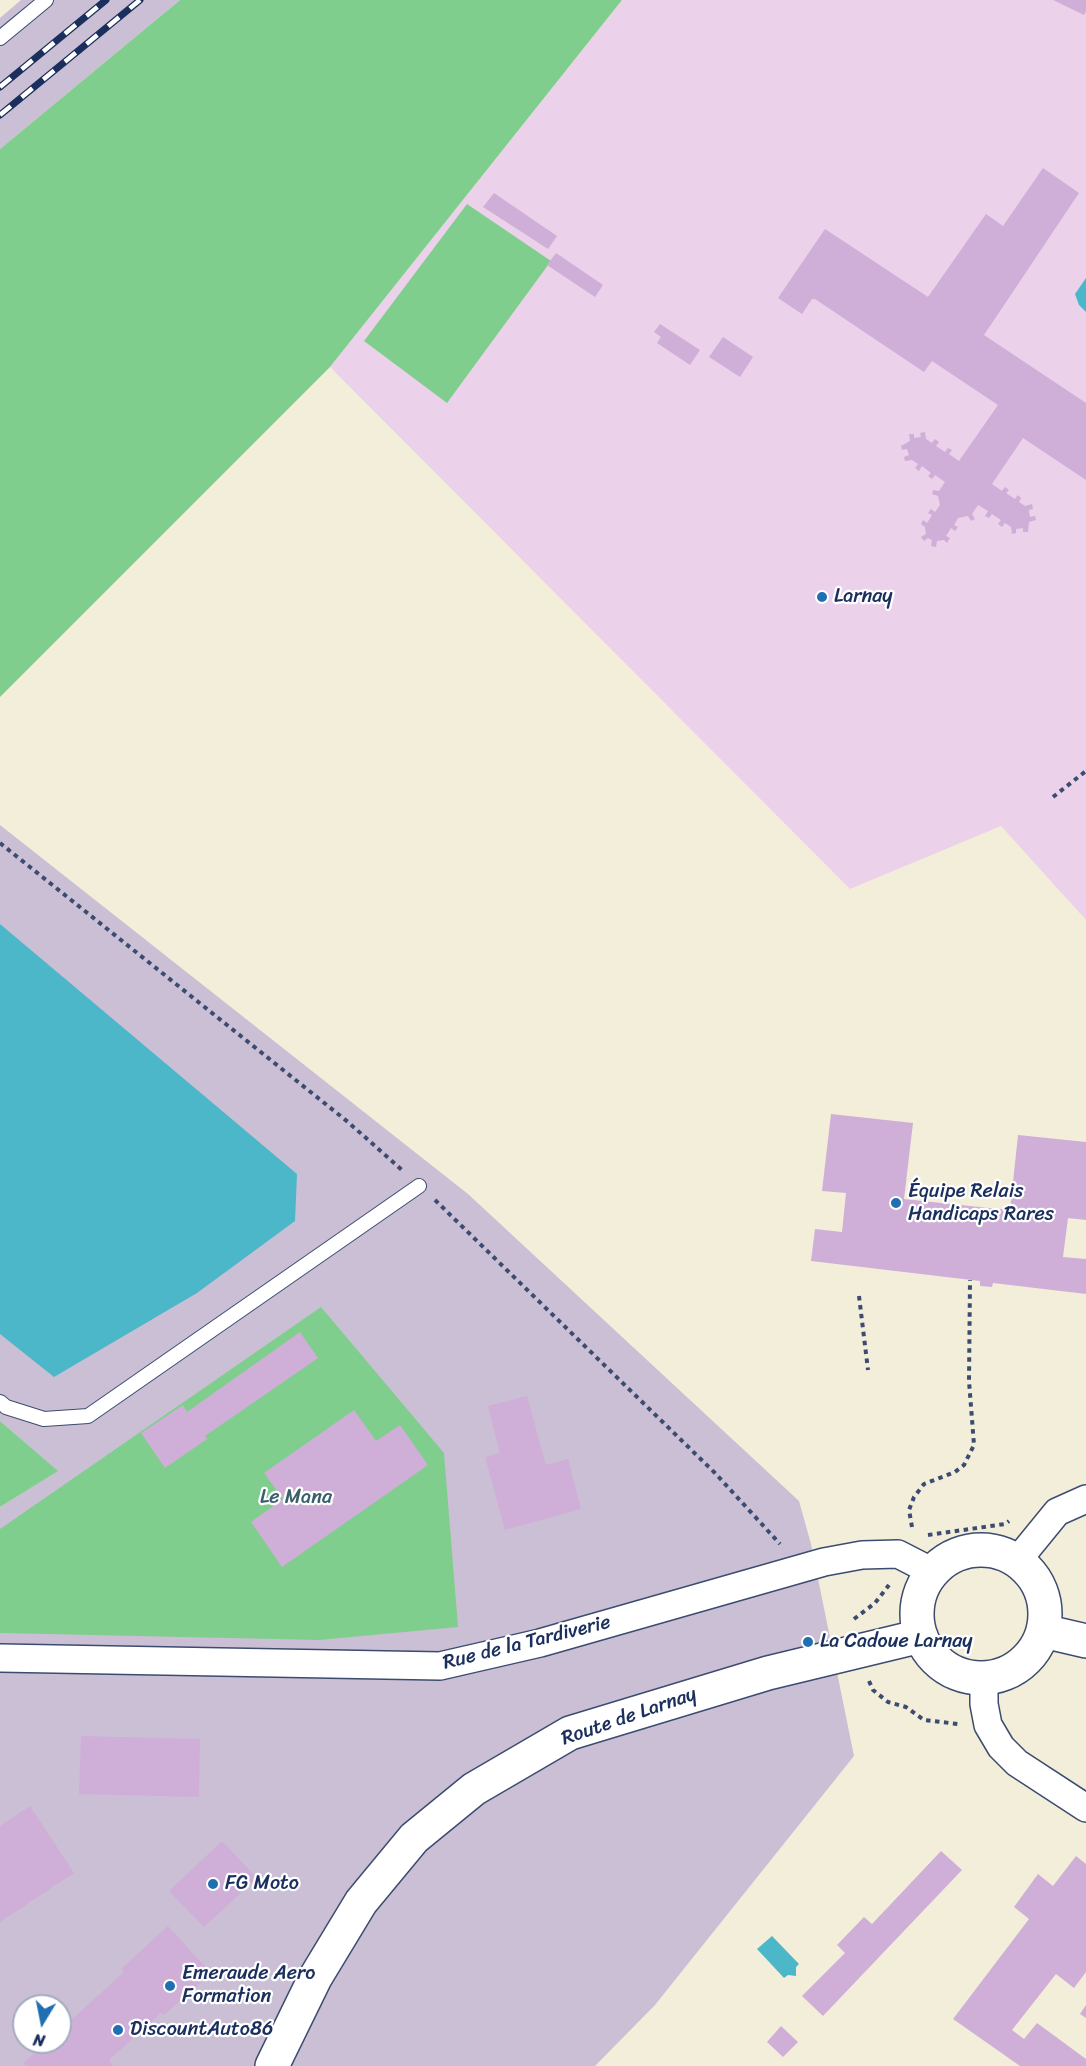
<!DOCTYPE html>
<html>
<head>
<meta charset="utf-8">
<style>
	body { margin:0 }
	#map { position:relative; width:1086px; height:2066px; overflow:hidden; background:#f3eed9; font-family:Sriracha,sans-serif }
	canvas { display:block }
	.north { position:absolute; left:12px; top:1994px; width:60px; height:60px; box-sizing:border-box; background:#fff; border:2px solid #a4acbf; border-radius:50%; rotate:190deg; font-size:16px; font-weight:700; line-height:24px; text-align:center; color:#1b2f5e }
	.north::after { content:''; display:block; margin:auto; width:21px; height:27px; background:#1f6fb2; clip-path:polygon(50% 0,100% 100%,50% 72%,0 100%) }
</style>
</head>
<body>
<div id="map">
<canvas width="1086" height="2066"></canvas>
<div class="north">N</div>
</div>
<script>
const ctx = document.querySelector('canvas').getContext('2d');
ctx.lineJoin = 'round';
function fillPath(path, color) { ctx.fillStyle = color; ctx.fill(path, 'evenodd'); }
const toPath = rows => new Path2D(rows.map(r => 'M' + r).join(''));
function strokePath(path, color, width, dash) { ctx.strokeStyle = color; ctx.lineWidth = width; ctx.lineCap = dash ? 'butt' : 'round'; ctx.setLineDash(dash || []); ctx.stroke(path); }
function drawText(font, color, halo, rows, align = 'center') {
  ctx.font = font + ' Sriracha,sans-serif'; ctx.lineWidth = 4.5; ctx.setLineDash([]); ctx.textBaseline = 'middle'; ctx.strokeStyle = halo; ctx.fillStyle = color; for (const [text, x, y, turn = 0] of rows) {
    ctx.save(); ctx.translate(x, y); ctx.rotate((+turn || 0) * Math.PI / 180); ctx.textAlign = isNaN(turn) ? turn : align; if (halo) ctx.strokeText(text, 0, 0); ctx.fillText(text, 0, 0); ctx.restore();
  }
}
fillPath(toPath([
	[622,0,1086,0,1086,920,1001,826,850,889,330,367]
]), '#ecd1ea');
fillPath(toPath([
	[21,0,180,0,0,149,0,18],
	[0,825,468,1194,799,1501,811,1544,854,1756,655,2005,595,2066,0,2066,0,1507,57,1471,0,1421],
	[24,2006,60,2006,60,2042,24,2042]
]), '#cbbfd5');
fillPath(toPath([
	[180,0,622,0,330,367,0,697,0,149],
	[467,204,551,261,447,403,364,341],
	[321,1307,444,1453,458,1627,319,1640,0,1633,0,1529],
	[0,1421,58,1471,0,1507]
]), '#80ce8d');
fillPath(toPath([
	[1086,278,1086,312,1079,305,1075,294],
	[0,924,297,1174,295,1221,197,1293,54,1377,0,1334],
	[772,1936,799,1964,796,1967,796,1976,788,1975,784,1978,757,1949]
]), '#4cb7c9');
fillPath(toPath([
	[1053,0,1086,0,1086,11,1084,15],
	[1043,168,1079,193,984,335,1086,403,1086,480,1023,438,992,484,1002,491,1005,487,1009,490,1006,493,1015,499,1018,495,1021,498,1019,502,1025,506,1032,504,1033,509,1029,510,1030,517,1035,516,1036,520,1029,522,1028,532,1023,532,1023,528,1016,529,1016,533,1012,534,1011,527,1005,523,1002,527,998,524,1001,520,992,514,989,518,985,516,988,511,978,505,972,514,975,519,971,521,968,516,958,518,954,525,958,527,955,531,951,528,946,536,950,538,947,543,944,540,937,541,936,547,931,546,932,540,928,538,924,541,921,537,926,534,925,527,921,524,923,520,927,523,932,515,928,513,931,509,935,512,940,505,938,496,932,494,933,490,939,491,945,482,935,475,932,479,928,476,931,473,922,466,919,471,915,468,918,464,912,460,905,461,904,457,909,455,907,449,902,450,901,446,910,441,909,434,914,434,914,438,921,437,920,433,925,432,926,439,932,443,935,439,939,442,936,446,945,452,948,448,952,450,949,454,959,461,998,405,932,361,924,372,815,299,812,299,802,314,778,298,825,229,928,297,986,214,1003,226],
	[494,193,557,236,548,249,483,207],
	[556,253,603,285,595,297,547,265],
	[660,324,700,350,690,365,657,343,661,337,654,332],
	[723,337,753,357,740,377,709,357],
	[831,1114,913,1123,904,1199,989,1208,1010,1210,1018,1135,1086,1142,1086,1220,1068,1218,1063,1257,1086,1259,1086,1294,993,1283,992,1287,980,1286,980,1281,811,1261,815,1229,842,1232,846,1193,822,1191],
	[300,1332,318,1358,205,1436,207,1439,165,1468,141,1433,183,1405,187,1412],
	[527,1396,546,1465,568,1459,581,1509,505,1530,485,1457,500,1453,488,1406],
	[354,1410,376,1441,400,1425,428,1465,282,1567,251,1522,283,1499,264,1473],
	[81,1736,200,1739,199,1797,79,1794],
	[30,1806,74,1873,0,1922,0,1826],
	[222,1841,257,1878,204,1927,169,1891],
	[941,1851,962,1870,823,2016,802,1996,845,1953,837,1945,864,1917,872,1924],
	[1076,1856,1086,1864,1086,1972,1074,1988,1056,1974,1012,2030,1024,2039,1037,2023,1086,2059,1086,2066,1020,2066,953,2019,1029,1919,1014,1907,1038,1874,1053,1886],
	[168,1926,211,1973,164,2015,161,2013,109,2060,113,2066,26,2066,23,2063,47,2042,60,2042,60,2030,124,1972,121,1969],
	[1086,2005,1086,2018,1080,2014],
	[781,2026,798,2042,783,2057,767,2042]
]), '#cfafd7');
const lane = toPath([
	[0,38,46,0],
	[0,1402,6,1407,44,1419,88,1416,419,1186]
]);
const street = toPath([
	[1017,1561,1057,1512,1086,1499],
	[0,1658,440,1666,540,1643,824,1562,862,1555,898,1554,933,1572],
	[984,1678,984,1704,988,1725,1001,1747,1017,1763,1086,1808]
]);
const secondary = toPath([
	'917 1614a64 64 0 1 1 128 0a64 64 0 1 1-128 0Z',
	[1043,1631,1086,1641],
	[272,2066,315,1978,361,1902,414,1838,474,1789,570,1733,768,1673,921,1636]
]);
strokePath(lane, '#3b4c70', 16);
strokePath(street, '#3b4c70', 30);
strokePath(secondary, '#3b4c70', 36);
strokePath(toPath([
	[1053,797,1086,771],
	[0,843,348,1122,403,1171],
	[435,1200,715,1473,780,1544],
	[859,1296,868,1370],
	[912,1527,909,1510,914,1497,924,1484,955,1472,964,1465,974,1445,969,1381,970,1280],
	[928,1535,1005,1524,1009,1521],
	[854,1619,875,1603,889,1585],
	[869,1681,873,1690,888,1702,906,1707,924,1720,958,1724]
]), '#3b4c70', 4, [4.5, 4.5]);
strokePath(lane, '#fff', 14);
strokePath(street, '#fff', 27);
strokePath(secondary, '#fff', 33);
const rail = toPath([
	[0,87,106,0],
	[0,115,140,0]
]);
strokePath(rail, '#1b2f5e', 7);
strokePath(rail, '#fff', 4.5, [14]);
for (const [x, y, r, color] of [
	[822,597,6,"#1f6fb2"],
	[896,1203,6,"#1f6fb2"],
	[808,1642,6,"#1f6fb2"],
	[213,1884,6,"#1f6fb2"],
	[170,1986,6,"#1f6fb2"],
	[118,2030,6,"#1f6fb2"]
]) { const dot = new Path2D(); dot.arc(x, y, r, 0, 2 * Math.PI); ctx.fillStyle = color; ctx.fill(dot); strokePath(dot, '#fff', 2); }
drawText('20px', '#1b2f5e', '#fff', [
	["Larnay",834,597],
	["Équipe Relais",908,1192],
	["Handicaps Rares",908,1215],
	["La Cadoue Larnay",820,1642],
	["FG Moto",225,1884],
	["Emeraude Aero",182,1974],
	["Formation",182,1997],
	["DiscountAuto86",130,2030]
], 'left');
drawText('20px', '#395f6c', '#fff', [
	["Le Mana",296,1498]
]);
drawText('20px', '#1b2f5e', '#fff', [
	["Rue de la Tardiverie",527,1643,-14],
	["Route de Larnay",629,1717,-19]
]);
</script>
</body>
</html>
